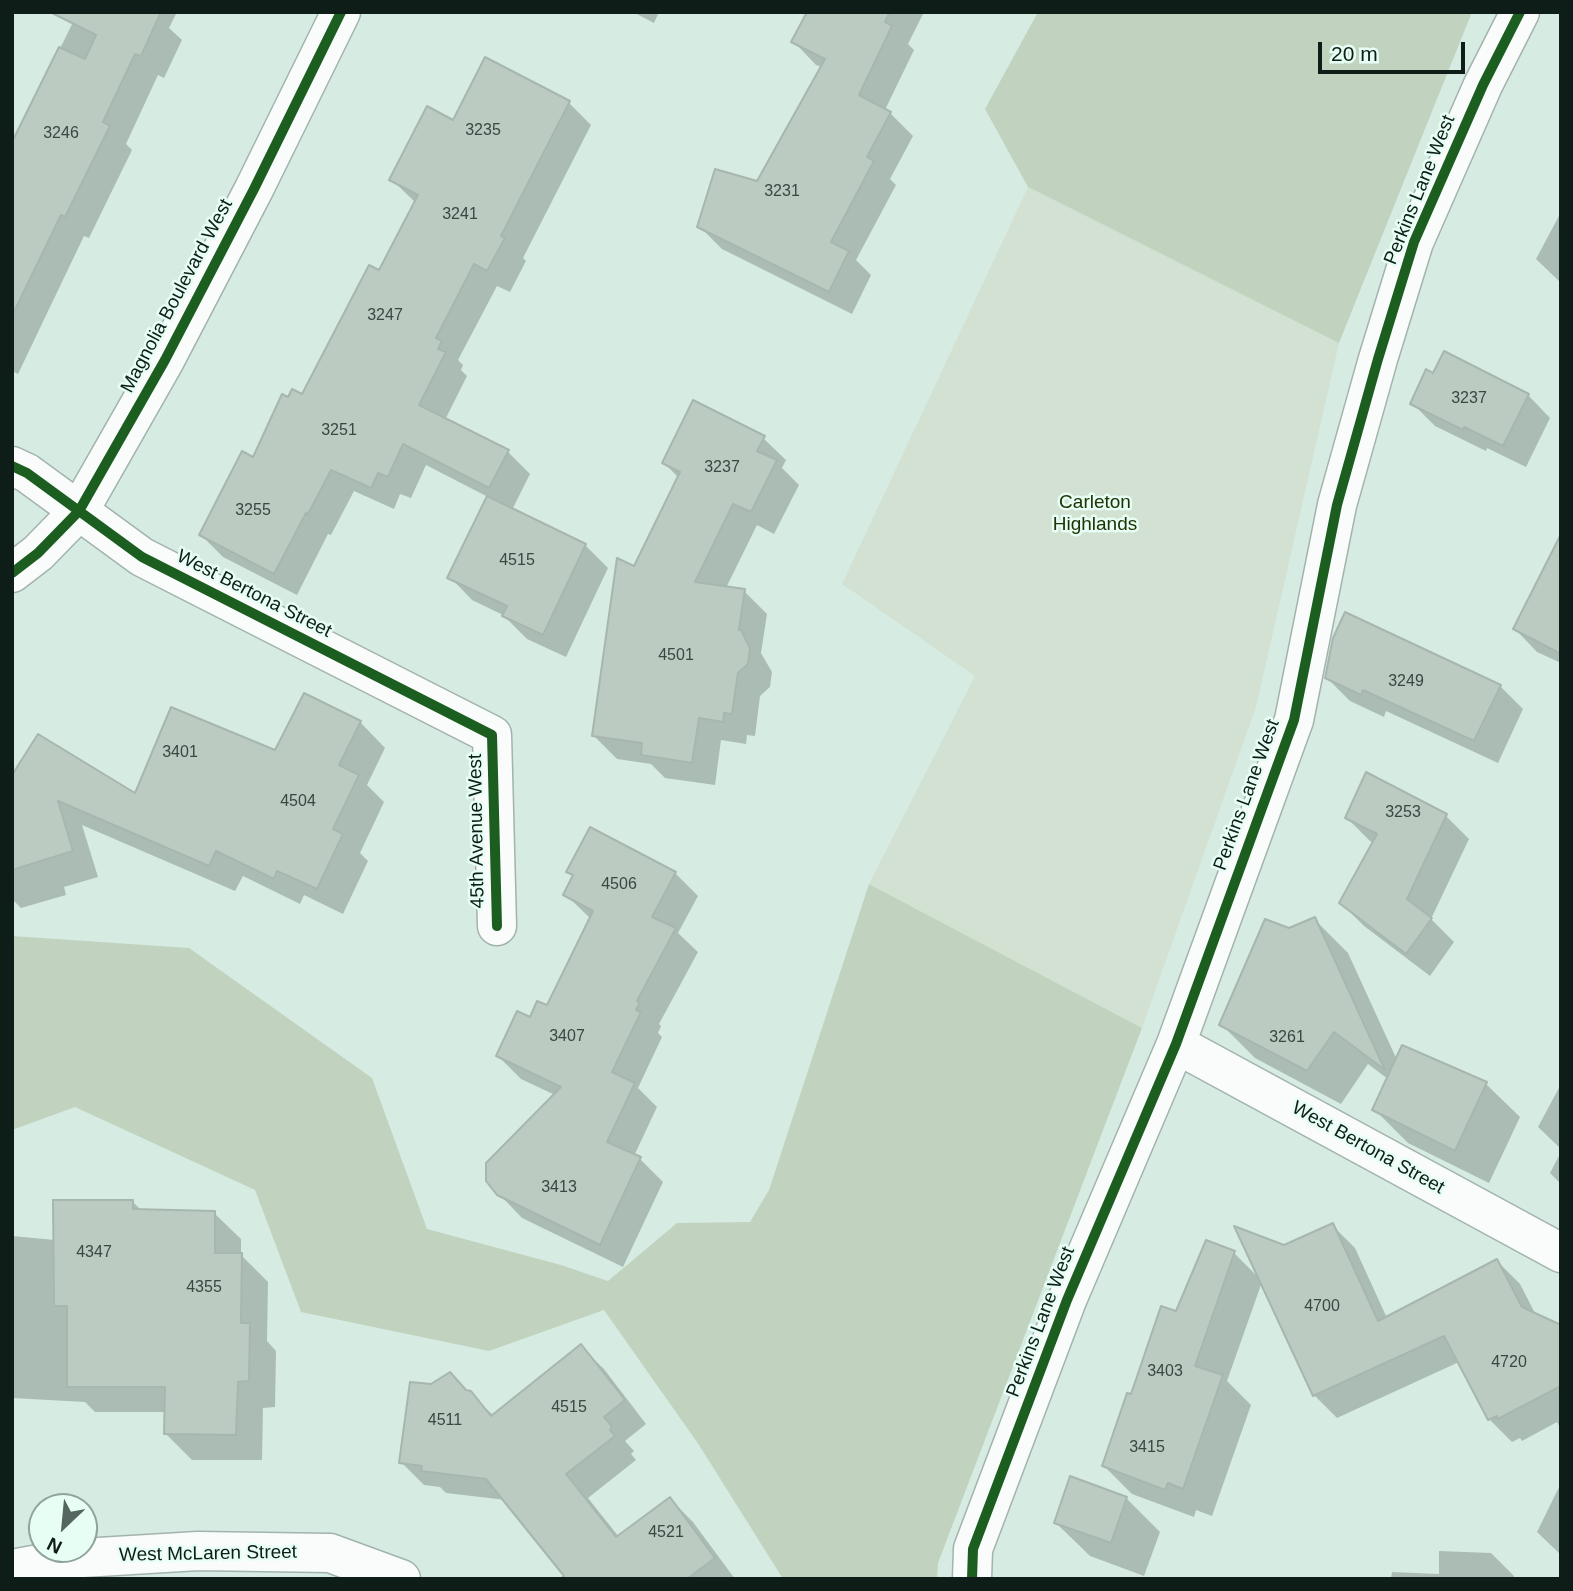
<!DOCTYPE html>
<html>
<head>
<meta charset="utf-8">
<style>
	body { margin:0 }
	#map { position:relative; width:1573px; height:1591px; overflow:hidden; background:#d6ece3; font-family:Helvetica,sans-serif }
	canvas { display:block }
	.frame { position:absolute; inset:0; border:14px solid #0f1d18; pointer-events:none }
	.north { position:absolute; left:28px; top:1493px; width:70px; height:70px; box-sizing:border-box; background:#e6fef4; border:2px solid #90a49c; border-radius:50%; rotate:206deg; font-size:19px; font-weight:700; line-height:28px; text-align:center; color:#0f1d18 }
	.north::after { content:''; display:block; margin:auto; width:24px; height:32px; background:#55655f; clip-path:polygon(50% 0,100% 100%,50% 72%,0 100%) }
	.scale { position:absolute; left:1318px; top:42px; width:147px; height:32px; box-sizing:border-box; border:4px solid #0f1d18; border-top:0; padding-left:9px; font-size:21px; line-height:24px; white-space:nowrap; color:#0f1d18; -webkit-text-stroke:5px #e6fef4; paint-order:stroke }
</style>
</head>
<body>
<div id="map">
<canvas width="1573" height="1591"></canvas>
<div class="frame"></div>
<div class="north">N</div>
<div class="scale">20 m</div>
</div>
<script>
const ctx = document.querySelector('canvas').getContext('2d');
ctx.lineJoin = 'round';
function fillPath(path, color) { ctx.fillStyle = color; ctx.fill(path, 'evenodd'); }
const toPath = rows => new Path2D(rows.map(r => 'M' + r).join(''));
function strokePath(path, color, width, dash) { ctx.strokeStyle = color; ctx.lineWidth = width; ctx.lineCap = dash ? 'butt' : 'round'; ctx.setLineDash(dash || []); ctx.stroke(path); }
function drawText(font, color, halo, rows, align = 'center') {
  ctx.font = font + ' Helvetica,sans-serif'; ctx.lineWidth = 5; ctx.setLineDash([]); ctx.textBaseline = 'middle'; ctx.strokeStyle = halo; ctx.fillStyle = color; for (const [text, x, y, turn = 0] of rows) {
    ctx.save(); ctx.translate(x, y); ctx.rotate((+turn || 0) * Math.PI / 180); ctx.textAlign = isNaN(turn) ? turn : align; if (halo) ctx.strokeText(text, 0, 0); ctx.fillText(text, 0, 0); ctx.restore();
  }
}
fillPath(toPath([
	[1028,187,1339,343,1256,707,1142,1028,869,884,975,676,842,584]
]), '#d2e1d2');
fillPath(toPath([
	[1038,12,1472,12,1339,343,1028,187,985,109],
	[869,884,1142,1028,938,1563,937,1579,783,1579,699,1445,604,1310,489,1351,301,1312,255,1190,75,1107,12,1130,12,936,189,948,372,1078,427,1229,561,1265,608,1281,677,1223,750,1222,769,1190]
]), '#c1d3bf');
fillPath(toPath([
	[78,12,177,12,169,28,182,40,164,78,158,75,126,144,132,150,89,238,84,236,18,374,12,371,12,146],
	[633,12,659,12,654,23],
	[809,12,924,12,908,44,914,50,885,110,890,113,913,136,890,179,896,185,856,260,871,275,852,314,722,249,699,226,758,183,822,67,816,65,794,42],
	[569,103,591,125,523,258,526,261,510,292,497,286,458,360,463,365,461,370,467,376,445,420,508,452,530,474,512,510,585,545,608,568,566,657,527,639,503,615,472,600,450,577,488,497,426,465,411,498,400,494,394,509,354,491,331,535,328,534,297,595,223,557,201,535,254,459,289,400,303,396,380,272,416,203,391,179,453,122],
	[1561,212,1561,283,1536,259],
	[1434,375,1528,395,1550,418,1526,467,1487,448,1486,451,1435,426,1412,403],
	[763,438,786,460,782,468,799,485,774,534,757,525,726,588,744,591,767,614,761,653,772,672,770,687,760,696,755,736,747,735,746,744,721,740,715,785,665,778,651,764,617,759,594,736,635,569,679,478,664,463],
	[1561,538,1561,663,1537,652,1515,629],
	[1327,678,1500,686,1523,709,1498,763,1386,711,1384,717,1350,701],
	[360,722,385,748,367,785,384,802,360,853,368,861,343,914,304,895,300,904,243,876,235,891,82,825,98,877,64,887,66,895,21,908,12,899,12,778,135,796,276,753],
	[1446,816,1469,839,1431,919,1454,942,1430,976,1364,926,1341,903,1374,843,1370,841,1347,818],
	[568,871,675,873,698,896,678,933,698,952,659,1024,661,1026,658,1033,662,1037,638,1088,657,1107,634,1156,640,1159,663,1182,623,1267,522,1218,499,1194,555,1095,521,1079,498,1056,531,1019,548,1007,591,919,565,894,574,877],
	[1314,919,1348,953,1397,1060,1403,1047,1486,1084,1520,1117,1489,1183,1408,1143,1374,1109,1388,1079,1368,1064,1341,1104,1255,1058,1221,1024,1289,930],
	[1561,1084,1561,1149,1538,1127],
	[1561,1152,1561,1184,1550,1173],
	[133,1202,142,1211,214,1213,241,1239,241,1255,268,1282,267,1341,276,1351,275,1407,263,1408,262,1460,192,1460,165,1433,166,1412,95,1412,85,1402,12,1398,12,1236,55,1240],
	[1332,1225,1355,1248,1387,1318,1497,1261,1520,1284,1536,1315,1561,1330,1561,1430,1557,1422,1522,1441,1520,1438,1512,1442,1489,1419,1459,1362,1337,1418,1314,1395,1262,1282,1227,1381,1251,1405,1212,1516,1196,1510,1194,1517,1132,1494,1104,1466,1132,1397,1177,1314,1234,1253,1260,1279,1284,1247],
	[581,1347,604,1369,646,1424,625,1441,634,1451,631,1454,636,1460,588,1498,619,1537,670,1499,693,1522,735,1579,571,1579,506,1500,446,1493,440,1487,424,1485,401,1462,432,1386,450,1374,494,1416],
	[1561,1483,1561,1555,1537,1532],
	[1126,1498,1160,1532,1144,1576,1090,1556,1056,1523],
	[1439,1551,1491,1553,1514,1576,1514,1579,1391,1579,1392,1572,1439,1574]
]), '#0003');
const building = toPath([
	[50,12,161,12,141,56,135,54,103,122,110,126,65,217,61,215,12,316,12,142,59,47,85,59,96,35,50,12],
	[807,12,890,12,885,22,892,26,859,95,891,112,867,157,874,161,831,242,849,251,829,292,697,227,715,169,757,181,825,59,791,42,807,12],
	[485,57,570,101,501,236,505,238,487,271,474,264,436,338,442,341,438,349,446,352,419,405,509,450,489,488,403,444,388,477,378,473,371,488,331,470,308,514,306,513,274,574,199,535,242,451,253,457,282,394,288,397,292,389,302,394,369,265,379,270,418,195,389,180,427,106,453,120,485,57],
	[1444,351,1529,394,1503,446,1464,427,1463,430,1410,404,1426,369,1433,373,1444,351],
	[693,400,765,436,757,451,777,460,751,512,733,504,695,582,745,589,739,630,741,630,750,648,748,664,738,673,732,714,724,713,723,722,699,718,692,763,641,755,642,743,592,736,617,558,634,566,680,472,662,463,693,400],
	[487,496,586,544,543,635,502,616,507,606,447,578,487,496],
	[1561,534,1561,654,1513,629,1561,534],
	[1345,612,1501,685,1474,741,1363,690,1361,695,1325,678,1333,638,1345,612],
	[304,693,361,721,339,765,359,775,333,829,343,834,317,889,277,871,274,879,216,851,209,866,58,801,73,851,12,870,12,775,38,734,135,793,171,707,275,750,304,693],
	[1366,772,1447,814,1407,899,1432,918,1406,954,1339,903,1377,834,1345,818,1366,772],
	[590,827,676,872,652,917,676,928,637,1001,640,1002,636,1010,641,1012,612,1072,635,1083,607,1142,641,1157,600,1245,497,1195,486,1181,486,1163,561,1087,496,1056,517,1011,530,1017,537,1001,547,1005,593,911,563,895,573,875,566,872,590,827],
	[1315,917,1385,1070,1334,1032,1307,1071,1219,1025,1265,919,1289,928,1315,917],
	[1402,1045,1487,1082,1455,1151,1372,1110,1402,1045],
	[53,1200,133,1200,133,1209,215,1211,215,1253,242,1253,241,1323,250,1323,249,1381,238,1382,236,1435,164,1434,165,1387,67,1387,67,1306,54,1306,53,1200],
	[1333,1223,1378,1321,1497,1259,1522,1307,1561,1325,1561,1386,1498,1419,1497,1416,1488,1420,1444,1336,1313,1396,1234,1226,1284,1245,1333,1223],
	[1206,1240,1235,1251,1195,1366,1223,1375,1183,1489,1168,1483,1165,1490,1102,1466,1127,1393,1131,1394,1161,1306,1176,1311,1206,1240],
	[581,1344,625,1400,604,1417,612,1427,610,1430,615,1436,566,1474,616,1537,670,1497,715,1558,687,1579,560,1579,564,1576,486,1479,421,1471,422,1466,399,1463,410,1382,431,1384,450,1372,466,1390,471,1391,491,1416,581,1344],
	[1070,1476,1127,1497,1111,1543,1054,1523,1070,1476]
]);
fillPath(building, '#bbcbc2');
strokePath(building, '#a7b6ae', 2);
const minor = toPath([
	[12,466,27,473,142,557,492,735,497,926],
	[1176,1044,1561,1253],
	[12,1569,66,1559,198,1551,330,1553,401,1579],
	[972,1579,973,1549,1067,1300,1176,1044,1294,720,1337,505,1378,359,1414,242,1483,85,1520,12]
]);
const tertiary = toPath([
	[12,573,38,553,79,511,165,360,254,189,341,12]
]);
strokePath(minor, '#a2b3ad', 41);
strokePath(tertiary, '#a2b3ad', 41);
strokePath(minor, '#f9fcfb', 38);
strokePath(tertiary, '#f9fcfb', 38);
strokePath(toPath([
	[12,466,27,473,142,557,492,735,497,926],
	[12,573,38,553,79,511,165,360,254,189,341,12],
	[972,1579,973,1549,1067,1300,1176,1044,1294,720,1337,505,1378,359,1414,242,1483,85,1520,12]
]), '#1b5e20', 10);
drawText('16px', '#3a4842', null, [
	["3235",483,131],
	["3246",61,134],
	["3231",782,192],
	["3241",460,215],
	["3247",385,316],
	["3237",1469,399],
	["3251",339,431],
	["3237",722,468],
	["3255",253,511],
	["4515",517,561],
	["4501",676,656],
	["3249",1406,682],
	["3401",180,753],
	["4504",298,802],
	["3253",1403,813],
	["4506",619,885],
	["3407",567,1037],
	["3261",1287,1038],
	["3413",559,1188],
	["4347",94,1253],
	["4355",204,1288],
	["4700",1322,1307],
	["4720",1509,1363],
	["3403",1165,1372],
	["4515",569,1408],
	["4511",445,1421],
	["3415",1147,1448],
	["4521",666,1533]
]);
drawText('19px', '#0f1d18', '#e6fef4', [
	["Perkins Lane West",1420,190,-68],
	["Magnolia Boulevard West",177,296,-62],
	["West Bertona Street",254,594,27],
	["Perkins Lane West",1247,795,-70],
	["45th Avenue West",477,831,-91],
	["West Bertona Street",1368,1148,29],
	["Perkins Lane West",1041,1322,-69],
	["West McLaren Street",208,1554,-1]
]);
drawText('19px', '#213305', '#e6fef4', [
	["Carleton",1095,503],
	["Highlands",1095,525]
]);
</script>
</body>
</html>
